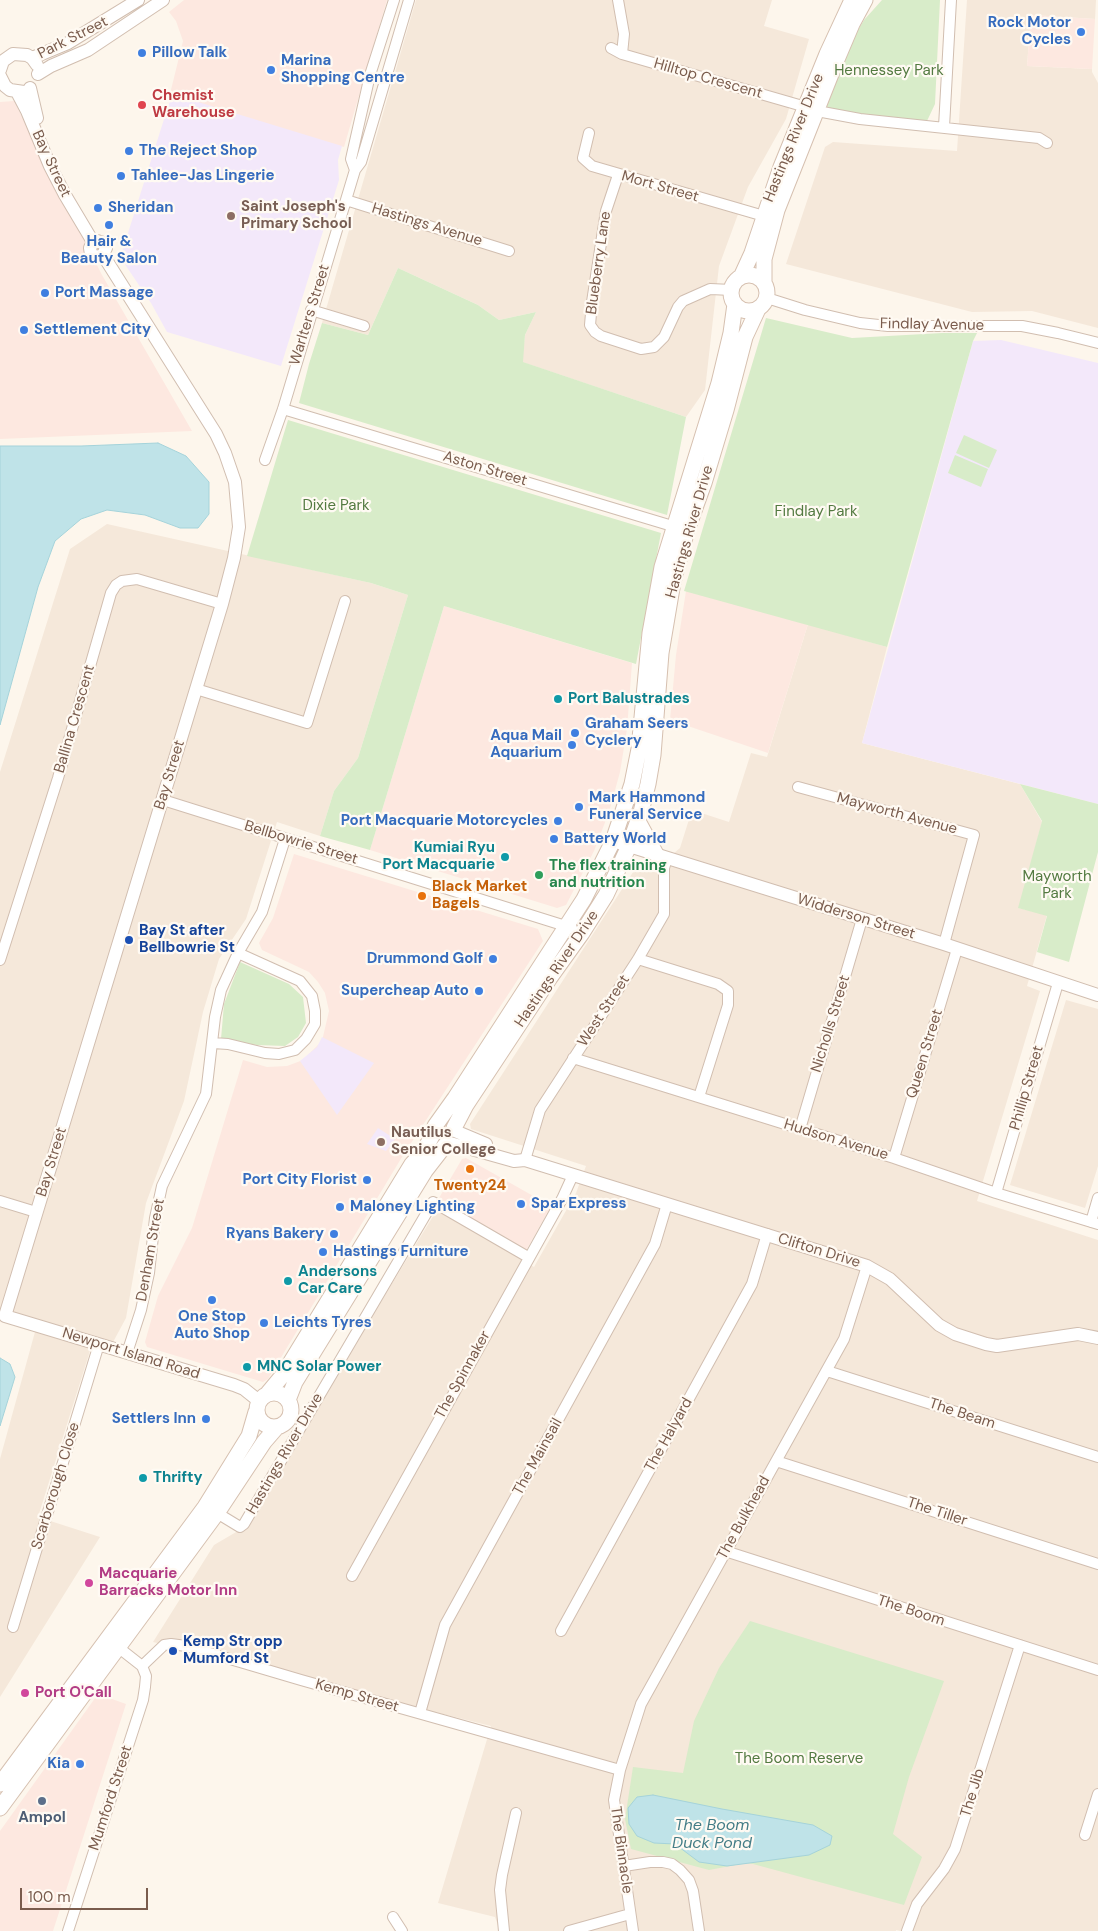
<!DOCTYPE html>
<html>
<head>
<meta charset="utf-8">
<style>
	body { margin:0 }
	#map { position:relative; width:1098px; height:1931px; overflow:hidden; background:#fdf6ec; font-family:"DM Sans",sans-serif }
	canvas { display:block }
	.scale { position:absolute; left:20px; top:1888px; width:128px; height:22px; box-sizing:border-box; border:2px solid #7a5c4d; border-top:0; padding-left:6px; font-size:15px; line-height:18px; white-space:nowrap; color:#7a5c4d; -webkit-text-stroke:4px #fffaf3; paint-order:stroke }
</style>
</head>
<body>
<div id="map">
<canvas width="1098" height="1931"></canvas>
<div class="scale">100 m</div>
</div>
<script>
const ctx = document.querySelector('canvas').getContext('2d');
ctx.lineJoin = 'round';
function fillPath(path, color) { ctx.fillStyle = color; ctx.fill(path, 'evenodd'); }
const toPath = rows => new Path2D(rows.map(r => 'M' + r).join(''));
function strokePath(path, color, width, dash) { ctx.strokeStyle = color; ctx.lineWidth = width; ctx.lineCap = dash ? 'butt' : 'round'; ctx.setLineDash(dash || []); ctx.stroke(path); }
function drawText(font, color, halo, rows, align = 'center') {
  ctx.font = font + ' "DM Sans",sans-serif'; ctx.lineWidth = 4.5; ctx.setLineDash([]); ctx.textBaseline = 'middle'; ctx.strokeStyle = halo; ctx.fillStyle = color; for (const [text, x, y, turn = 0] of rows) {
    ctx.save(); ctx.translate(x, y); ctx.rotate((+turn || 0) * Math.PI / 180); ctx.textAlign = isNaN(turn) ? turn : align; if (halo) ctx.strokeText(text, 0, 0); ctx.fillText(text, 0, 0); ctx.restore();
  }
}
fillPath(toPath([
	[416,0,772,0,764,26,809,39,786,119,748,187,719,266,705,390,686,417,522,362,525,335,536,312,499,320,478,305,398,268,368,335,322,323],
	[967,0,1096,0,1095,19,1031,15,1027,66,1092,69,1092,72,1098,83,1098,328,1032,311,972,312,786,264,825,147,833,142,957,151],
	[107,524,371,583,408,595,358,758,334,791,320,836,277,822,246,919,219,959,203,1012,184,1101,146,1203,126,1318,112,1344,94,1338,38,1517,100,1537,0,1697,0,1459,38,1321,0,1310,0,772,70,549],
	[808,624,887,647,862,743,1020,784,1042,822,1019,908,1047,915,1027,986,1040,991,977,1201,1098,1240,1098,1931,900,1931,896,1930,896,1931,500,1931,495,1917,438,1903,491,1726,153,1642,214,1545,243,1528,435,1213,441,1212,534,1267,576,1193,586,1166,471,1129,470,1124,637,866,653,871,680,848,692,810,729,822,751,753,767,757],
	[1066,1000,1098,1009,1098,1166,1085,1208,1010,1185]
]), '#f5e8da');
fillPath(toPath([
	[184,0,387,0,344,147,169,98,183,41,176,21,169,12],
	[1031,15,1095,19,1092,69,1027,66],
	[14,101,102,275,192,431,0,439,0,102],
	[686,591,808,624,768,753,670,720,676,655],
	[444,606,632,663,627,729,620,772,609,812,594,851,566,905,557,908,370,850],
	[294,854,538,929,543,941,402,1157,268,1379,263,1382,147,1347,145,1342,158,1296,192,1228,243,1060,267,1067,287,1066,303,1060,322,1041,329,1011,325,993,318,982,309,972,262,950,259,943,273,918],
	[466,1158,551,1206,527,1249,524,1250,440,1203,439,1198,462,1159],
	[98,1694,126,1704,53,1931,0,1931,0,1831]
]), '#fde8e0');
fillPath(toPath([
	[172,94,342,146,338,160,339,180,281,366,167,332,151,303,122,260,122,252],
	[1001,340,1098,363,1098,804,862,743,973,341],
	[322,1037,374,1063,337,1115,300,1061,317,1047],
	[378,1128,395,1139,386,1151,367,1144]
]), '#f3e8fa');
fillPath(toPath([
	[882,0,940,0,935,104,927,121,841,114,818,105,825,85,864,20],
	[398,268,478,305,499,320,536,312,525,335,523,362,686,417,667,515,299,403,309,364,322,323,368,335],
	[766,318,852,338,942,333,977,333,973,341,887,647,684,591],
	[288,420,661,533,636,664,444,606,370,850,320,836,334,791,358,758,408,595,371,583,247,556],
	[964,435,997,450,989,468,956,453],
	[955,455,988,469,981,487,948,473],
	[1020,784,1098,804,1098,852,1069,962,1037,952,1047,916,1018,908,1042,821],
	[240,962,289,984,303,997,306,1023,298,1037,285,1046,257,1045,221,1039,224,1004],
	[750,1621,944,1681,909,1777,893,1834,922,1857,904,1905,753,1864,746,1863,709,1870,631,1849,625,1819,633,1767,683,1773,694,1721,719,1668]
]), '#d8ecc9');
const water = toPath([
	[158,443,186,456,209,482,209,514,198,528,180,528,145,515,107,510,81,519,55,541,38,587,0,725,0,446,81,446,158,443],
	[0,1358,10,1364,15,1377,0,1426,0,1358],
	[653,1795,722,1809,813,1825,832,1836,830,1845,809,1855,787,1858,727,1866,699,1862,675,1844,654,1843,637,1836,629,1824,628,1808,637,1797,653,1795]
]);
fillPath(water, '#bfe3e8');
strokePath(water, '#a5d3da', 1);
const minor = toPath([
	[618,0,624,34,622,54],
	[611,48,622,54,806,107],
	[817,111,860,119,1039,138,1047,143],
	[944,127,951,0],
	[589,133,583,158,592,166,764,216],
	[355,170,351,159,370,75,394,0],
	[618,175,606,211,592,302,590,325,595,332,601,336,641,349,654,347,664,337,678,307,683,301,710,289,732,290],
	[346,200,509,251],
	[767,298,805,310,860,323,888,326,1022,326,1058,333,1098,343],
	[311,310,364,326],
	[283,409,679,528],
	[265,460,283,409,355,170,361,162,409,0],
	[196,689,307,723,345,601],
	[798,787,974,835,944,944],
	[163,800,572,928],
	[638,959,718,984,728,991,728,1005,699,1097],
	[0,960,58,778,111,593,116,585,122,581,137,579,222,604],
	[213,1043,228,1044,265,1053,279,1054,295,1050,306,1039,315,1024,315,1011,312,996,300,981,238,953],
	[573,1058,894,1158,996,1193,1098,1224],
	[800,1129,862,919],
	[894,1158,957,949],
	[525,1160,540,1110,638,959,664,914,664,868,667,858],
	[996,1193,1058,983],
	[0,1201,36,1212],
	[1091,1222,1098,1198],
	[127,1353,141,1310,149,1273,155,1218,162,1186,206,1094,215,1017,221,990,238,953,262,912,285,839],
	[827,1371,1098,1457],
	[776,1461,1098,1564],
	[217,1513,240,1527,244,1524,433,1202,528,1257],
	[725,1551,1098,1670],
	[352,1576,562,1199,573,1175],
	[13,1627,99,1344],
	[561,1631,752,1284,767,1234],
	[142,1666,164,1645,171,1644,186,1646,301,1680,620,1770],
	[420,1713,445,1625,655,1244,667,1204],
	[1085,1835,1098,1794],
	[624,1866,650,1862,663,1862,672,1864,680,1870,689,1880,693,1891,699,1931],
	[393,1917,402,1931],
	[68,1931,143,1700,145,1687,146,1676,142,1666,114,1644],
	[504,1931,500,1890,502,1875,516,1813],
	[569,1931,630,1914],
	[633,1931,614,1800,620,1770,641,1704,844,1339,867,1266],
	[907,1931,917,1904,944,1869,955,1849,1020,1645]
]);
const tertiary = toPath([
	[32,58,68,43,138,0],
	[0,70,3,61,13,54,27,55,32,58,37,65],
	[38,74,51,66,88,50,163,0],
	[0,76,5,86,10,90,24,92],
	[30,88,37,118],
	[17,92,27,111,50,166,65,195,93,242],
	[93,242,90,248,91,254,96,257,103,255],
	[93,242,97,241,103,243,106,248,103,255],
	[103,255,216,434,225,453,235,482,239,527,234,558,222,604,5,1316,234,1385,244,1389,259,1401],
	[613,841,944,944,1098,995],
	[455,1131,486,1144],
	[450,1143,514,1161,525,1160,867,1266,890,1279,939,1325,955,1334,986,1344,997,1346,1078,1334,1098,1338]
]);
const secondary = toPath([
	'731 293a18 18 0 1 1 36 0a18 18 0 1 1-36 0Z',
	[741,277,752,253,781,167,827,54,852,0],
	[764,282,764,259,777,210,835,64,852,24,865,0],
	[638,821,656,854],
	[454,1128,466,1105,549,979,582,933,606,895,629,846,641,812,648,784,653,755,661,653,673,582,687,530,704,483,726,410,745,337,758,309],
	'257 1410a17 17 0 1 1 34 0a17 17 0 1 1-34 0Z',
	[268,1393,283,1375,412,1164,424,1151,433,1134,435,1126,455,1098,584,899,613,841,632,784,639,749,650,633,662,567,719,383,731,333,735,304],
	[288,1400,295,1382,425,1171,446,1144],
	[0,1784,205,1507,249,1436,256,1412],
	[0,1808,217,1513,264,1442,277,1427]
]);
strokePath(minor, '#d1beb0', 12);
strokePath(tertiary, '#d1beb0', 14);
strokePath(secondary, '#d6c0b0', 17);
strokePath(minor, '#fff', 10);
strokePath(tertiary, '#fff', 12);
strokePath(secondary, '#fff', 15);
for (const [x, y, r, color] of [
	[1081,32,5,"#3f7fe0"],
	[142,53,5,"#3f7fe0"],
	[271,70,5,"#3f7fe0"],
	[142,105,5,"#e0444e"],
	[129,151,5,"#3f7fe0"],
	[121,176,5,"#3f7fe0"],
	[98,208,5,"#3f7fe0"],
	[231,216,5,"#8d6e63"],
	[109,225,5,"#3f7fe0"],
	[45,293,5,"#3f7fe0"],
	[24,330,5,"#3f7fe0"],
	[558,699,5,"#0f9aa8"],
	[575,733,5,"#3f7fe0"],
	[572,745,5,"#3f7fe0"],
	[579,807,5,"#3f7fe0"],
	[558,821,5,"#3f7fe0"],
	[554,839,5,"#3f7fe0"],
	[505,857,5,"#0f9aa8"],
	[539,875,5,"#2e9e5b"],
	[422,896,5,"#e8710a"],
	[129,940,5,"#1a4fb4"],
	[493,959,5,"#3f7fe0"],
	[479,991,5,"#3f7fe0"],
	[381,1142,5,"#8d6e63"],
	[470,1169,5,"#e8710a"],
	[367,1180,5,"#3f7fe0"],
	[521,1204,5,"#3f7fe0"],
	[340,1207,5,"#3f7fe0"],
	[334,1234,5,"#3f7fe0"],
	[323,1252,5,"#3f7fe0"],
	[288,1281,5,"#0f9aa8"],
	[212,1300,5,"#3f7fe0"],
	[264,1323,5,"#3f7fe0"],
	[247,1367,5,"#0f9aa8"],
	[206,1419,5,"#3f7fe0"],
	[143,1478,5,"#0f9aa8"],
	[89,1583,5,"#d1479c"],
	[173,1651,5,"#1a4fb4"],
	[25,1693,5,"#d1479c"],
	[80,1764,5,"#3f7fe0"],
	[42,1801,5,"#5c6f8a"]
]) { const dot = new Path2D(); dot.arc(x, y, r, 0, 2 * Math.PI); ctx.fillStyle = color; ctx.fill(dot); strokePath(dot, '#fffaf3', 2); }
drawText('bold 15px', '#366cbe', '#fffaf3', [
	["Rock Motor",1071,23,"right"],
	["Cycles",1071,40,"right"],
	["Pillow Talk",152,53],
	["Marina",281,61],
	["Shopping Centre",281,78],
	["The Reject Shop",139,151],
	["Tahlee-Jas Lingerie",131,176],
	["Sheridan",108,208],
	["Hair &",109,242,"center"],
	["Beauty Salon",109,259,"center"],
	["Port Massage",55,293],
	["Settlement City",34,330],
	["Graham Seers",585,724],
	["Cyclery",585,741],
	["Aqua Mail",562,736,"right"],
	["Aquarium",562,753,"right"],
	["Mark Hammond",589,798],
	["Funeral Service",589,815],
	["Port Macquarie Motorcycles",548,821,"right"],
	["Battery World",564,839],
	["Drummond Golf",483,959,"right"],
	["Supercheap Auto",469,991,"right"],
	["Port City Florist",357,1180,"right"],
	["Spar Express",531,1204],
	["Maloney Lighting",350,1207],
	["Ryans Bakery",324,1234,"right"],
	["Hastings Furniture",333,1252],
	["One Stop",212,1317,"center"],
	["Auto Shop",212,1334,"center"],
	["Leichts Tyres",274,1323],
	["Settlers Inn",196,1419,"right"],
	["Kia",70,1764,"right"]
], 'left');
drawText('15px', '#7a5c4d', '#fffaf3', [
	["Park Street",73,38,-27],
	["Hilltop Crescent",708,79,16],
	["Hastings River Drive",794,138,-68],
	["Bay Street",51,164,65],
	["Mort Street",660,187,16],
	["Hastings Avenue",427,225,17],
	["Blueberry Lane",599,263,-82],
	["Warlters Street",310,315,-73],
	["Findlay Avenue",932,325,1],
	["Aston Street",485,469,17],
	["Hastings River Drive",690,532,-74],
	["Ballina Crescent",75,719,-74],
	["Bay Street",170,775,-73],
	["Mayworth Avenue",897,814,15],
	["Bellbowrie Street",301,843,17],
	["Widderson Street",856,917,17],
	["Hastings River Drive",557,969,-56],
	["West Street",604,1011,-57],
	["Nicholls Street",831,1024,-73],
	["Queen Street",925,1054,-73],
	["Phillip Street",1027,1088,-74],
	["Hudson Avenue",836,1140,17],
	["Bay Street",52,1162,-73],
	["Denham Street",151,1250,-80],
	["Clifton Drive",819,1251,17],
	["Newport Island Road",131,1354,17],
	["The Spinnaker",463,1375,-61],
	["The Beam",962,1414,18],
	["The Halyard",669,1435,-61],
	["Hastings River Drive",285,1454,-60],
	["The Mainsail",538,1457,-61],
	["Scarborough Close",56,1486,-73],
	["The Tiller",937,1512,18],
	["The Bulkhead",744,1518,-61],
	["The Boom",911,1611,18],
	["Kemp Street",357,1696,16],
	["The Jib",973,1793,-73],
	["Mumford Street",111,1798,-72],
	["The Binnacle",621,1850,82]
]);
drawText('15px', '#537a41', '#fffaf3', [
	["Hennessey Park",889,71],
	["Dixie Park",336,506],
	["Findlay Park",816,512],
	["Mayworth",1057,877],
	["Park",1057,894],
	["The Boom Reserve",799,1759]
]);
drawText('bold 15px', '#be3a42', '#fffaf3', [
	["Chemist",152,96],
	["Warehouse",152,113]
], 'left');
drawText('bold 15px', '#785e54', '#fffaf3', [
	["Saint Joseph's",241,207],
	["Primary School",241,224],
	["Nautilus",391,1133],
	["Senior College",391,1150]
], 'left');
drawText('bold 15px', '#0d838f', '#fffaf3', [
	["Port Balustrades",568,699],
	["Kumiai Ryu",495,848,"right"],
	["Port Macquarie",495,865,"right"],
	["Andersons",298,1272],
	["Car Care",298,1289],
	["MNC Solar Power",257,1367],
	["Thrifty",153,1478]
], 'left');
drawText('bold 15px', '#27864d', '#fffaf3', [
	["The flex training",549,866],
	["and nutrition",549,883]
], 'left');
drawText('bold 15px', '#c56008', '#fffaf3', [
	["Black Market",432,887],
	["Bagels",432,904],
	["Twenty24",470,1186,"center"]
], 'left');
drawText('bold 15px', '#164399', '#fffaf3', [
	["Bay St after",139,931],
	["Bellbowrie St",139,948],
	["Kemp Str opp",183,1642],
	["Mumford St",183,1659]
], 'left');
drawText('bold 15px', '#b23c85', '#fffaf3', [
	["Macquarie",99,1574],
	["Barracks Motor Inn",99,1591],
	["Port O'Call",35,1693]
], 'left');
drawText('bold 15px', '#4e5e75', '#fffaf3', [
	["Ampol",42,1818]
]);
drawText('italic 16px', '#437c86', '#fffaf3', [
	["The Boom",712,1826],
	["Duck Pond",712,1844]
]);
</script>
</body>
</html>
